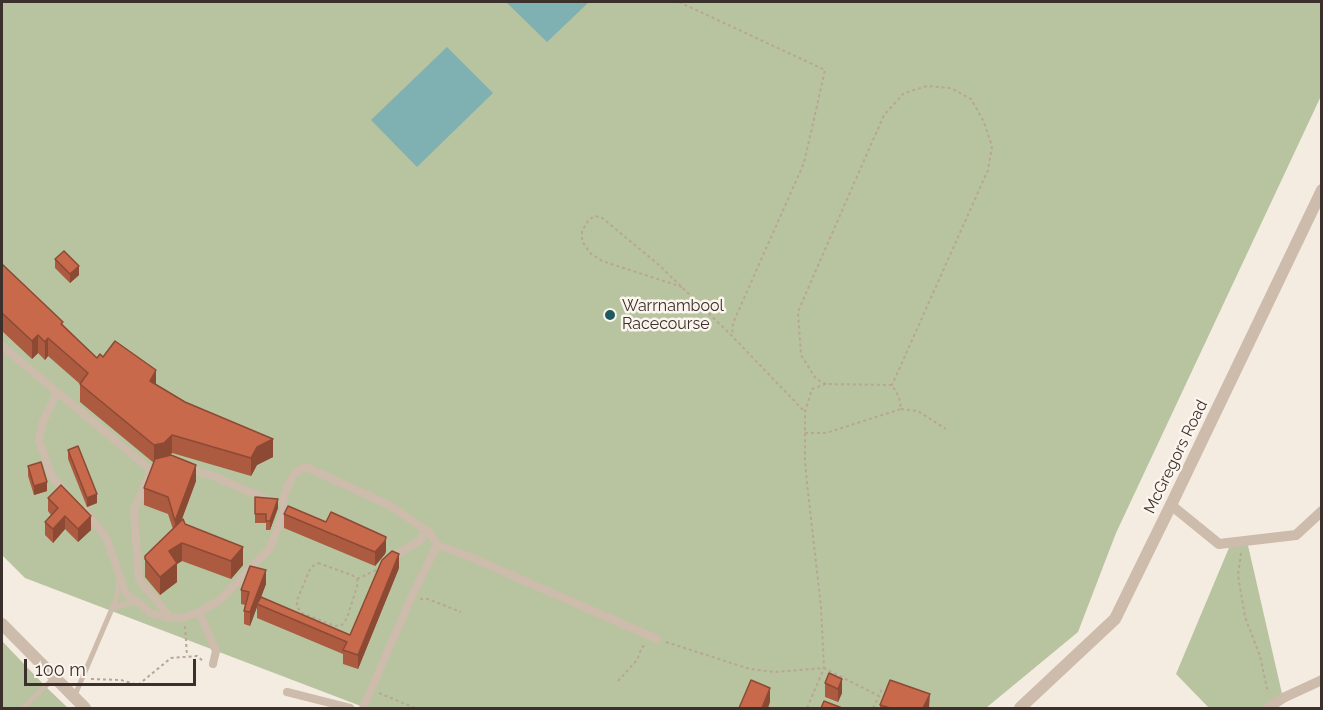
<!DOCTYPE html>
<html>
<head>
<meta charset="utf-8">
<style>
	body { margin:0 }
	#map { position:relative; width:1323px; height:710px; overflow:hidden; background:#f4ebe1; font-family:Raleway,sans-serif }
	canvas { display:block }
	.frame { position:absolute; inset:0; border:3px solid #3b302b; pointer-events:none }
	.scale { position:absolute; left:24px; top:659px; width:172px; height:27px; box-sizing:border-box; border:3px solid #3b302b; border-top:0; padding-left:8px; font-size:18px; line-height:21px; white-space:nowrap; color:#3b302b; -webkit-text-stroke:4px #fbf5ee; paint-order:stroke }
</style>
</head>
<body>
<div id="map">
<canvas width="1323" height="710"></canvas>
<div class="frame"></div>
<div class="scale">100 m</div>
</div>
<script>
const ctx = document.querySelector('canvas').getContext('2d');
ctx.lineJoin = 'round';
function fillPath(path, color) { ctx.fillStyle = color; ctx.fill(path, 'evenodd'); }
const toPath = rows => new Path2D(rows.map(r => 'M' + r).join(''));
function strokePath(path, color, width, dash) { ctx.strokeStyle = color; ctx.lineWidth = width; ctx.lineCap = dash ? 'butt' : 'round'; ctx.setLineDash(dash || []); ctx.stroke(path); }
function drawText(font, color, halo, rows, align = 'center') {
  ctx.font = font + ' Raleway,sans-serif'; ctx.lineWidth = 5; ctx.setLineDash([]); ctx.textBaseline = 'middle'; ctx.strokeStyle = halo; ctx.fillStyle = color; for (const [text, x, y, turn = 0] of rows) {
    ctx.save(); ctx.translate(x, y); ctx.rotate((+turn || 0) * Math.PI / 180); ctx.textAlign = isNaN(turn) ? turn : align; if (halo) ctx.strokeText(text, 0, 0); ctx.fillText(text, 0, 0); ctx.restore();
  }
}
fillPath(toPath([
	[2,2,1321,2,1321,96,1116,533,1078,632,986,708,366,708,25,578,2,555],
	[1247,541,1283,698,1268,708,1209,708,1176,674,1231,543],
	[2,641,45,686,68,708,2,708]
]), '#b8c4a0');
fillPath(toPath([
	[506,2,589,2,547,42],
	[447,47,493,93,417,167,371,120]
]), '#7fb0b2');
strokePath(toPath([
	[679,2,825,70,804,163,733,323,732,336],
	[682,287,602,261,590,253,582,241,582,231,588,221,594,216,601,217,659,265,732,336,805,412],
	[826,384,816,379,801,355,798,312,816,270,884,115,904,93,927,86,951,88,971,99,984,122,992,146,988,170,892,385],
	[901,409,918,411,946,429],
	[805,433,826,433,901,409,899,397,892,385,826,384,812,389,805,412,805,461,807,483,821,607,824,668,807,708],
	[1241,553,1238,575,1245,617,1260,656,1268,693],
	[318,563,352,575,357,579,358,583,347,618,342,625,335,626,302,613,297,607,297,600,311,567,318,563],
	[357,579,381,568],
	[420,599,428,599,461,612],
	[185,626,187,656],
	[666,642,750,669,774,672,824,668,879,696,882,689],
	[91,679,121,680,138,685,171,658,197,656,204,662],
	[618,681,637,660,642,647,647,645],
	[379,693,415,708],
	[873,708,879,696]
]), '#b9a596', 2, [3, 3]);
strokePath(toPath([
	[113,608,129,603,140,604],
	[75,695,117,597,119,579],
	[23,708,55,677]
]), '#cdbbac', 5);
strokePath(toPath([
	[2,346,151,470,134,510,139,580,171,618],
	[57,392,42,424,39,440,52,477,66,493],
	[188,469,211,475,268,500],
	[86,512,106,537,126,594,141,604,150,613,168,618,184,617,199,612,220,600,270,548,284,512,283,498,290,481,297,471,306,467,391,506,430,533,437,545,468,556,657,639],
	[391,558,421,540,425,530],
	[199,612,216,651,213,664],
	[287,692,350,708],
	[363,708,411,598,437,545]
]), '#cdbbac', 8);
strokePath(toPath([
	[1171,505,1219,544,1296,535,1322,511],
	[1268,708,1283,698,1322,680]
]), '#cdbbac', 10);
strokePath(toPath([
	[2,624,85,708],
	[1020,708,1115,619,1171,505,1322,190]
]), '#cdbbac', 12);
fillPath(toPath([
	[55,259,79,275,70,283,55,268],
	[2,264,97,358,103,357,156,385,273,457,257,465,251,476,172,453,170,455,196,481,181,521,185,524,243,565,231,579,182,561,177,564,177,582,160,595,145,577,145,556,173,529,168,514,144,505,144,488,154,463,80,402,80,384,48,356,45,360,38,353,32,359,2,331],
	[68,450,97,503,87,507,68,459],
	[28,466,47,491,34,495,28,476],
	[255,497,278,508,270,530,266,530,266,523,255,523],
	[48,498,91,530,78,542,65,529,53,543,45,535,45,522,51,515,48,511],
	[284,514,386,551,385,554,375,566,284,528],
	[399,568,358,669,343,664,343,654,257,618,257,607,250,626,244,624,244,611,245,605,241,604,241,590,266,584,261,597,350,635],
	[842,679,842,693,838,702,825,697,825,683],
	[880,705,930,707,929,708,880,708]
]), '#ac5a40');
fillPath(toPath([
	[79,266,79,275,70,283,70,274],
	[38,335,38,353,32,359,32,341],
	[48,338,48,356,45,360,45,342],
	[156,370,156,388,150,381],
	[172,435,172,453,164,461,154,463,154,445],
	[273,439,273,457,257,465,251,476,251,458,257,447],
	[196,465,196,481,175,538,175,521],
	[47,482,47,491,34,495,34,486],
	[97,494,97,503,87,507,87,498],
	[278,499,278,508,270,530,270,521],
	[65,516,65,529,53,543,53,529],
	[91,516,91,530,78,542,78,529],
	[386,537,386,551,385,554,375,566,375,552],
	[182,543,182,561,177,564,177,582,160,595,160,577,169,551],
	[243,547,243,565,231,579,231,561],
	[399,554,399,568,358,669,358,655],
	[266,570,266,584,258,605,257,604,257,607,250,626,250,612],
	[842,679,842,693,838,702,838,689],
	[770,688,770,702,768,708,762,708],
	[930,694,929,708,923,708]
]), '#8c4a34');
const building = toPath([
	[64,251,79,266,70,274,55,259,64,251],
	[2,264,63,322,61,324,97,358,100,354,103,357,115,341,156,370,150,381,185,402,273,439,257,447,251,458,172,435,164,443,154,445,80,384,88,373,48,338,45,342,38,335,32,341,2,313,2,264],
	[78,446,97,494,87,498,68,450,78,446],
	[171,455,196,465,175,521,168,497,144,488,155,459,171,455],
	[41,462,47,482,34,486,28,466,41,462],
	[61,485,91,516,78,529,65,516,53,529,45,522,58,508,48,498,61,485],
	[255,497,278,499,270,521,266,521,266,514,255,514,255,497],
	[288,506,326,522,331,512,386,537,385,541,375,552,284,514,288,506],
	[183,519,185,524,243,547,231,561,182,543,169,551,177,563,160,577,145,559,145,556,183,519],
	[392,551,399,554,358,655,343,650,347,642,257,604,261,597,350,635,382,560,392,551],
	[250,566,266,570,250,612,244,611,249,592,241,590,250,566],
	[829,673,842,679,838,689,825,683,829,673],
	[751,680,770,688,762,708,739,708,751,680],
	[890,680,930,694,923,708,890,708,880,705,890,680],
	[824,701,842,708,821,708,824,701]
]);
fillPath(building, '#c8694b');
strokePath(building, '#8c4a34', 1.5);
for (const [x, y, r, color] of [
	[610,315,6,"#1f5a5e"]
]) { const dot = new Path2D(); dot.arc(x, y, r, 0, 2 * Math.PI); ctx.fillStyle = color; ctx.fill(dot); strokePath(dot, '#fbf5ee', 2); }
drawText('16px', '#3b302b', '#fbf5ee', [
	["Warrnambool",622,306],
	["Racecourse",622,324]
], 'left');
drawText('16px', '#3b302b', '#fbf5ee', [
	["McGregors Road",1176,457,-64]
]);
</script>
</body>
</html>
